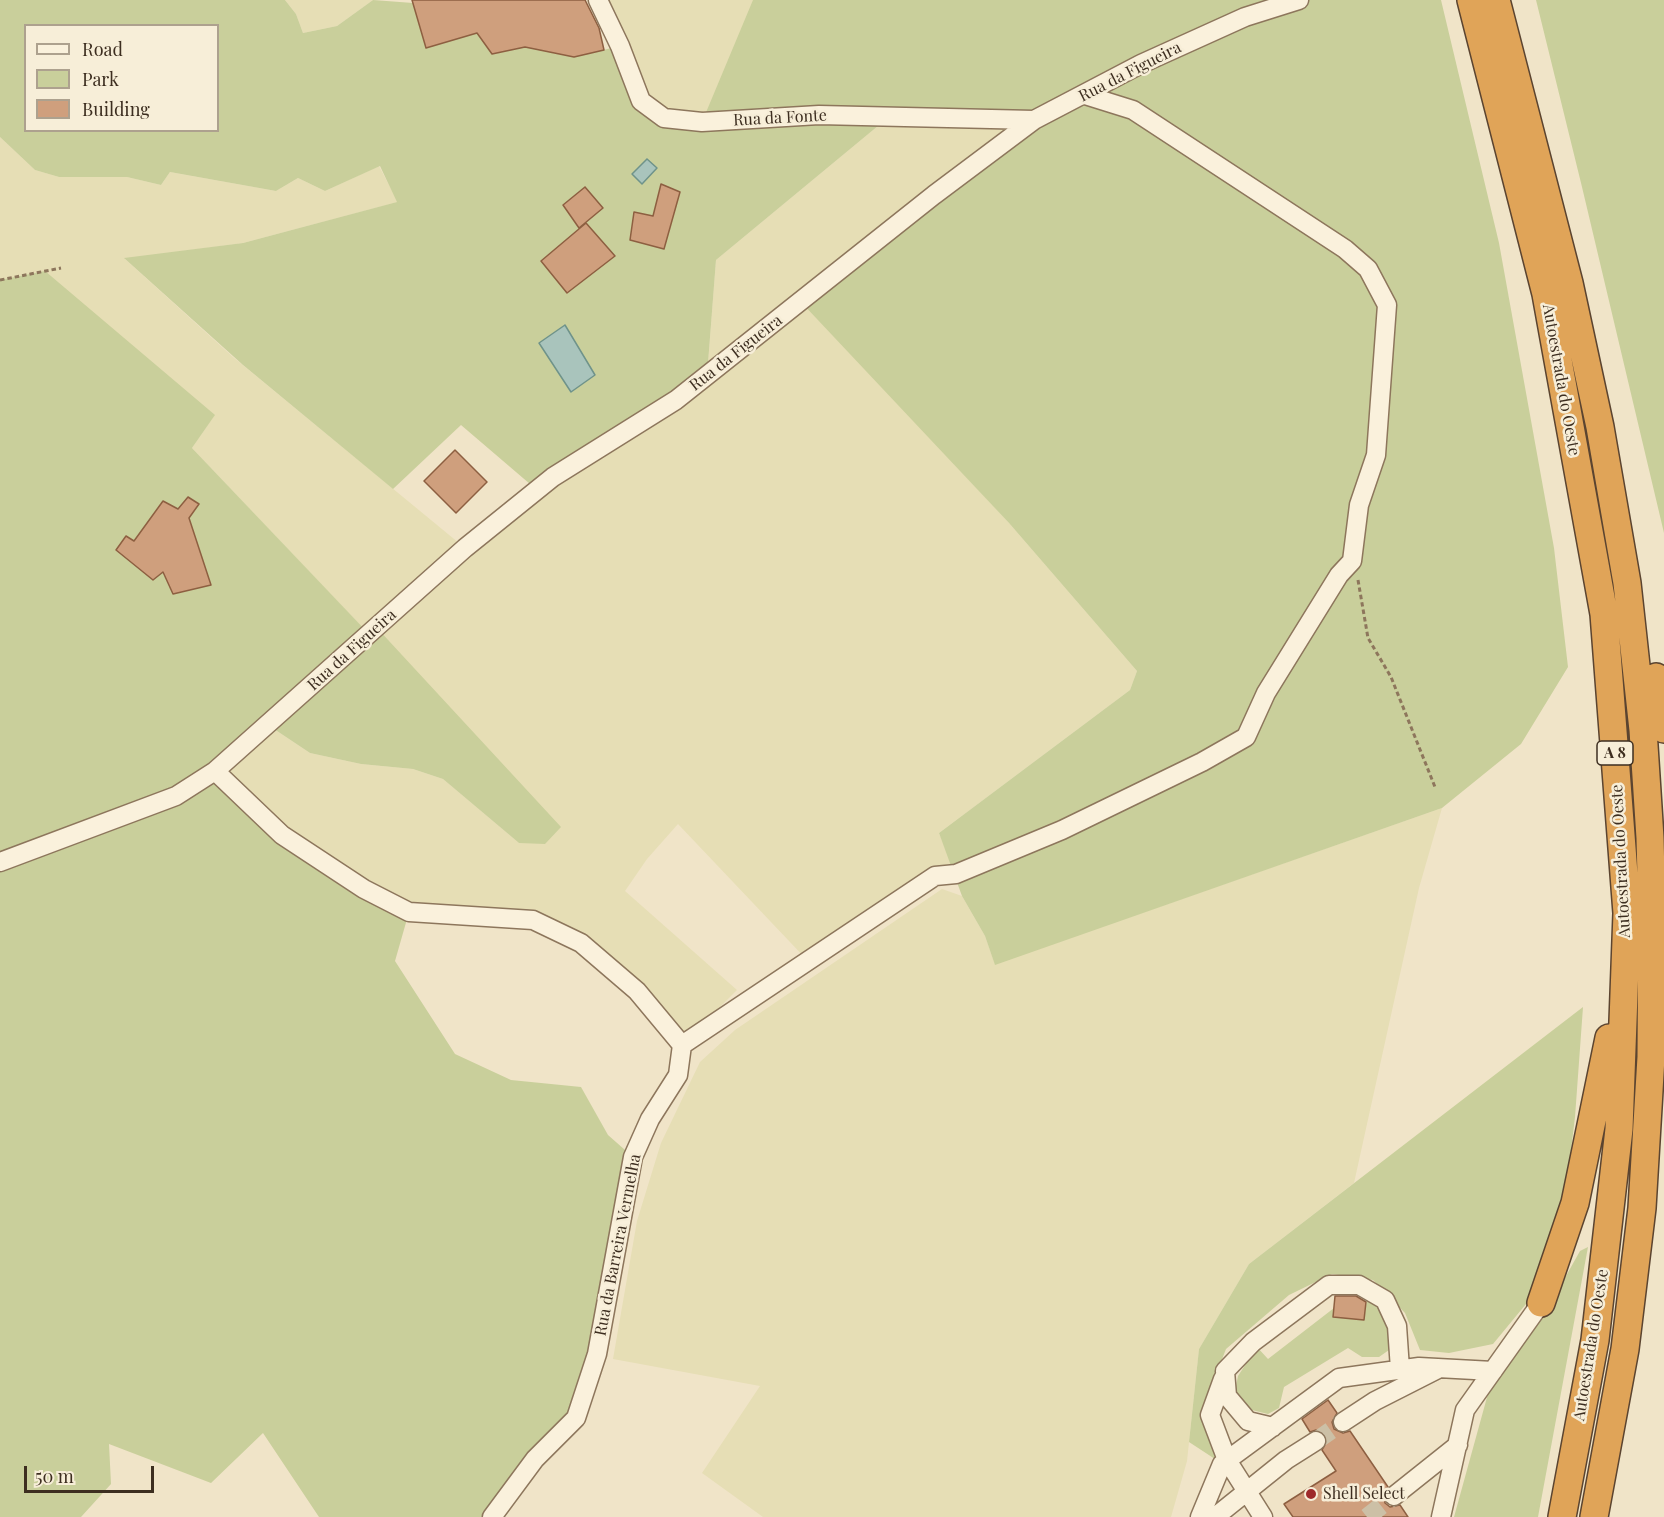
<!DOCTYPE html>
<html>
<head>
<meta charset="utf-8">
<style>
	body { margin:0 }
	#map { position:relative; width:1664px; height:1517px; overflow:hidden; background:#f0e4c8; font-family:"Playfair Display",serif }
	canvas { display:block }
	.legend { position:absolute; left:24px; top:24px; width:195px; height:108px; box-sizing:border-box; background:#f7eed8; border:2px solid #ada18e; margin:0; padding:8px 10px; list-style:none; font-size:18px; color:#3d2e20 }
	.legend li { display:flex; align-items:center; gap:12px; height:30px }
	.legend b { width:30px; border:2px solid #ada18e }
	.scale { position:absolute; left:24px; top:1466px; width:130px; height:27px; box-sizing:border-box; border:3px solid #3d2e20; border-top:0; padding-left:8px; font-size:18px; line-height:21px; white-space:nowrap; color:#3d2e20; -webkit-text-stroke:4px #f7eed8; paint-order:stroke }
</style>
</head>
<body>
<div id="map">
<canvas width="1664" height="1517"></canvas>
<ul class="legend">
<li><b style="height:8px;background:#faf1dc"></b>Road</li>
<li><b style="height:16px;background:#c9cf9b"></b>Park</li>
<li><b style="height:16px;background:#cf9f7d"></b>Building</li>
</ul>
<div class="scale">50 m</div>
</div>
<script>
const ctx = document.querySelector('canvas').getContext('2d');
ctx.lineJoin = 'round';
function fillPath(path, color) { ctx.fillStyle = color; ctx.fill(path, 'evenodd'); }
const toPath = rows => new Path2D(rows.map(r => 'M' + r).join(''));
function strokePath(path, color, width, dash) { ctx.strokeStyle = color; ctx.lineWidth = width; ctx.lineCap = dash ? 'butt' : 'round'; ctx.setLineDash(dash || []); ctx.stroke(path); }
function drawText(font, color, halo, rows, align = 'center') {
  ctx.font = font + ' "Playfair Display",serif'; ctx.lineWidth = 5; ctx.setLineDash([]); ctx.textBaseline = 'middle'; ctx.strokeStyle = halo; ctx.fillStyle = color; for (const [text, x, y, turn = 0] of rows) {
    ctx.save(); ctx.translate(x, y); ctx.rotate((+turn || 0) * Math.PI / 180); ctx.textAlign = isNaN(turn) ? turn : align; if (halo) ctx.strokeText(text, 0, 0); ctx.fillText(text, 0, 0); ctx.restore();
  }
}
fillPath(toPath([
	[285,0,373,0,337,26,303,33,296,14],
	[598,0,760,0,702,122,641,101],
	[890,116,1034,120,920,426,1009,523,1137,671,1130,690,939,833,956,874,808,961,678,824,647,859,625,891,737,990,682,1045,637,991,533,920,409,912,364,889,215,771,268,725,310,753,361,764,413,769,443,779,519,843,369,635,192,448,214,416,0,280,0,137,35,170,59,177,127,177,161,185,170,172,276,191,298,178,325,191,379,166,398,202,243,243,125,259,233,357,465,548,707,376,716,260],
	[1442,808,1419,888,1354,1183,1249,1264,1199,1349,1187,1461,1171,1517,763,1517,702,1473,760,1386,613,1359,637,1221,661,1143,700,1062,735,1030,942,889,962,896,985,936,995,964]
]), '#e6deb5');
fillPath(toPath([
	[0,0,285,0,296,14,303,33,337,26,373,0,413,3,426,48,477,33,492,54,525,47,574,57,620,46,641,101,702,122,753,0,1441,0,1499,243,1554,548,1568,667,1521,744,1442,808,995,965,985,936,962,896,939,833,1130,690,1137,671,1009,523,801,302,1033,121,890,116,716,260,707,376,537,490,461,425,393,489,243,365,124,258,243,243,397,202,380,166,325,191,298,178,276,191,170,172,161,185,127,177,59,177,35,170,0,137],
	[26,26,218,26,218,130,26,130],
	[1536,0,1664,0,1664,533,1582,187],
	[45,271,215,415,192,448,369,634,377,628,561,827,545,844,519,843,443,779,413,769,361,764,310,753,268,725,215,771,282,835,409,912,395,961,455,1054,511,1080,581,1087,608,1135,633,1157,576,1418,494,1514,482,1517,319,1517,263,1433,211,1483,109,1444,111,1484,81,1517,0,1517,0,280],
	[1583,1007,1575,1117,1566,1192,1548,1260,1526,1304,1493,1344,1449,1353,1420,1350,1405,1313,1373,1280,1332,1274,1289,1295,1226,1349,1205,1403,1218,1461,1189,1442,1199,1349,1249,1264],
	[1588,1247,1538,1517,1454,1517,1489,1390,1548,1308,1580,1251],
	[1367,1299,1381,1309,1391,1321,1393,1342,1389,1350,1379,1357,1362,1357,1348,1348,1284,1387,1279,1408,1268,1414,1252,1410,1243,1402,1235,1391,1238,1376,1257,1347,1268,1359,1334,1308,1333,1315,1364,1320]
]), '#c9cf9b');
const water = toPath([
	[647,159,657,168,642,184,632,174,647,159],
	[565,325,595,375,571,392,539,343,565,325]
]);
fillPath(water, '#a9c4bc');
strokePath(water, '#6f938a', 1.5);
const building = toPath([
	[412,0,585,0,599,28,604,50,574,57,525,47,492,54,477,33,426,48,412,0],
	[661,184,680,192,664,249,630,240,634,212,653,216,661,184],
	[585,187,603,208,579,228,563,205,585,187],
	[586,223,615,256,567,293,541,261,586,223],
	[455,450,487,482,456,513,424,481,455,450],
	[188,497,199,504,189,518,211,585,173,594,163,572,153,580,116,550,126,536,134,541,163,501,178,509,188,497],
	[1335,1296,1356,1296,1366,1302,1364,1320,1333,1317,1335,1296],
	[1328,1400,1337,1413,1332,1422,1334,1429,1343,1433,1350,1431,1388,1487,1383,1492,1385,1503,1390,1507,1400,1505,1408,1517,1293,1517,1284,1504,1336,1471,1322,1450,1327,1441,1325,1435,1316,1430,1310,1432,1302,1419,1328,1400]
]);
fillPath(building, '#cf9f7d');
strokePath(building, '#8d5f41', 1.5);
strokePath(toPath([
	[1316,1441,1343,1422],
	[1367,1517,1394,1496]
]), '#ccc0a6', 18, [18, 9]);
const minor = toPath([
	[598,0,620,46,641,101,664,118,702,122,819,115,1034,120],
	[215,771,282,835,364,889,409,912,533,920,581,943,637,991,682,1045,678,1075,650,1119,633,1157,597,1354,576,1418,535,1459,492,1517],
	[0,862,176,796,215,771,465,548,553,477,676,400,934,195,1034,120,1141,64,1245,17,1299,0],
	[682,1045,935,876,956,874,1062,830,1202,762,1246,737,1266,693,1339,575,1352,561,1359,505,1376,455,1387,305,1368,269,1345,249,1133,110,1085,95],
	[1223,1379,1210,1415,1227,1460,1263,1517],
	[1343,1422,1375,1401,1438,1369],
	[1273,1427,1248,1421,1227,1396,1225,1371,1253,1342,1329,1285,1359,1285,1385,1300,1397,1326,1400,1369],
	[1394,1496,1458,1445],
	[1200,1517,1222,1464,1339,1378,1419,1367,1493,1371],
	[1215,1517,1286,1460,1316,1441],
	[1441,1517,1465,1410,1541,1303]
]);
const highway = toPath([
	[1471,0,1546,294,1604,614,1627,913,1619,1129,1595,1340,1562,1517],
	[1496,0,1569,283,1600,427,1627,583,1643,730,1650,838,1652,912,1651,1057,1642,1208,1625,1349,1594,1517],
	[1656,677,1664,729],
	[1541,1303,1575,1203,1609,1038]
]);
strokePath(minor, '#8d765c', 21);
strokePath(highway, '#5b4430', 30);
strokePath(toPath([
	[0,280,61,268],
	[1358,580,1368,638,1391,677,1435,787]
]), '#8d765c', 3, [4.5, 3]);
strokePath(minor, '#faf1dc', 18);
strokePath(highway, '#e0a458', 27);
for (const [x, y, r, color] of [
	[1311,1494,6,"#9e2a2b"]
]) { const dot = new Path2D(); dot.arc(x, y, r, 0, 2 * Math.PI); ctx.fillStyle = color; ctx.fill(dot); strokePath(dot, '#f7eed8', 2); }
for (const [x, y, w] of [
	[1615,753,36]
]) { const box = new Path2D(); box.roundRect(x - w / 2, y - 12, w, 24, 4.5); ctx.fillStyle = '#f7eed8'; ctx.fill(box); strokePath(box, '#3d2e20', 1.5); }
drawText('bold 15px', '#3d2e20', null, [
	["A 8",1615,753]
]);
drawText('16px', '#3d2e20', '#f7eed8', [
	["Rua da Figueira",1130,72,-27],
	["Rua da Fonte",780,118,-3],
	["Rua da Figueira",736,353,-38],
	["Autoestrada do Oeste",1561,380,80],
	["Rua da Figueira",352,650,-42],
	["Autoestrada do Oeste",1621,861,-93],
	["Rua da Barreira Vermelha",618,1245,-79],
	["Autoestrada do Oeste",1591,1345,-81]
]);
drawText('16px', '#3d2e20', '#f7eed8', [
	["Shell Select",1323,1494]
], 'left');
</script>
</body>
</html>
